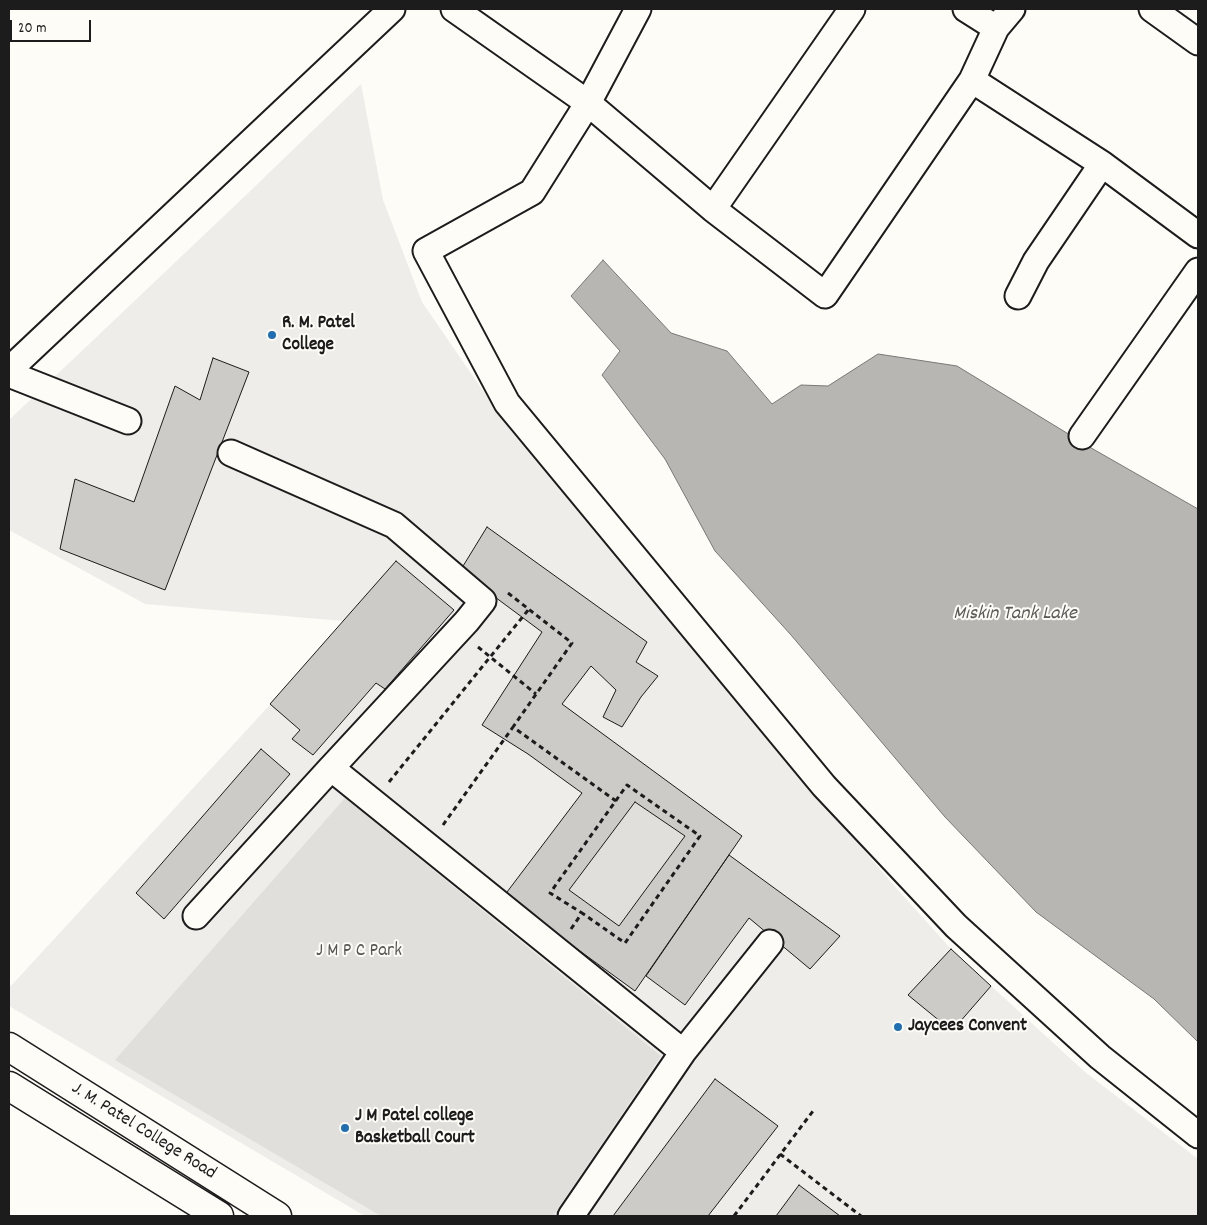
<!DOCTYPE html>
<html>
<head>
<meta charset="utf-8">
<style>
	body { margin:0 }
	#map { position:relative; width:1207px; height:1225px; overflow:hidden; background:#fdfcf7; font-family:Dekko,sans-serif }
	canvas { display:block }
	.frame { position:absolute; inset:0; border:10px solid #1c1c1c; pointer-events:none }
	.scale { position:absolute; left:10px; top:20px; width:81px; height:22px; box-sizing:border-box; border:2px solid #1c1c1c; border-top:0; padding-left:6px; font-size:15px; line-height:18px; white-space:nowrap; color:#1c1c1c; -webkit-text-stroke:4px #fdfcf7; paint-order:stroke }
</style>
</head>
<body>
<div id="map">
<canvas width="1207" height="1225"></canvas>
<div class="frame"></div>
<div class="scale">20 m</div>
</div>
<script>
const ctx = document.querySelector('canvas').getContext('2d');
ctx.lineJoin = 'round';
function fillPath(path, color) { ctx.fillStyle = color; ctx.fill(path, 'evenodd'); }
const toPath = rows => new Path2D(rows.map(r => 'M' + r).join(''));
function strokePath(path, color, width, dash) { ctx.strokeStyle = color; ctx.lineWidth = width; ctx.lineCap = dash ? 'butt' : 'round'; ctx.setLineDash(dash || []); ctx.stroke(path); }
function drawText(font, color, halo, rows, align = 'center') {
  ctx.font = font + ' Dekko,sans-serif'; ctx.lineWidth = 4; ctx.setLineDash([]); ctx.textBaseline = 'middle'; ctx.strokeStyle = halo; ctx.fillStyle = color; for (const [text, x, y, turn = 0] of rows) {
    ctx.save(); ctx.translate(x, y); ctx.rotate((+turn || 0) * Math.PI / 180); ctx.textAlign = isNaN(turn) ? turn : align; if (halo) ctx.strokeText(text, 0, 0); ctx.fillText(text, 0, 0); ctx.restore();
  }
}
fillPath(toPath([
	[361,84,383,200,422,302,510,430,890,881,951,949,1085,1072,1198,1159,1198,1216,365,1216,9,1006,9,988,278,696,343,621,145,604,9,530,9,420,244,197]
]), '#eeede9');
fillPath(toPath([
	[345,798,661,1056,553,1216,381,1216,115,1060],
	[635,802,685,836,619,926,569,890]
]), '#e0dfdb');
const water = toPath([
	[603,260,671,333,727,351,772,404,801,385,828,386,878,354,957,366,1093,449,1198,509,1198,1042,1154,999,1036,912,945,817,791,635,715,551,665,459,602,375,620,351,571,296,603,260]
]);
fillPath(water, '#b7b6b2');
strokePath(water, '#797876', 1);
const building = toPath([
	[213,358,249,372,165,590,60,549,75,479,134,502,175,386,200,400,213,358],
	[487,527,647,642,636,662,658,676,641,697,622,727,603,717,616,690,591,666,562,704,742,836,635,991,504,896,582,793,528,754,482,725,542,632,460,571,487,527],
	[635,802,685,836,619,926,569,890,635,802],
	[396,561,454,610,385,689,376,683,313,755,292,739,300,730,270,704,396,561],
	[261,749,290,774,164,919,136,893,261,749],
	[729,855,840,936,810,969,749,918,685,1005,646,976,729,855],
	[951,949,991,986,952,1031,908,995,951,949],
	[715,1079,778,1126,708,1216,613,1216,715,1079],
	[799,1185,840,1216,776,1216,799,1185]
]);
fillPath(building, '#cccbc8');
strokePath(building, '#1c1c1c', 1);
const street = toPath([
	[454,9,588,103,532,192,426,251,507,403,824,786,956,926,1100,1057,1198,1135],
	[638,9,588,103,713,209,852,9],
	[966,9,996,28,1012,9],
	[1152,9,1198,42],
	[996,28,972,80,1102,164,1198,235],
	[713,209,825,295,972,80],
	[1018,296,1036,261,1102,164],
	[9,370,392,9],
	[9,374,128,421],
	[1082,436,1198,271],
	[231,453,394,525,483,601,467,621,331,768,683,1052,571,1216],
	[196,916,331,768],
	[683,1052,770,943]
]);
const secondary = toPath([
	[9,1047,277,1216],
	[9,1086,219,1216]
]);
strokePath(street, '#1c1c1c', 29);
strokePath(secondary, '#1c1c1c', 31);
strokePath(toPath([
	[508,593,572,643,513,727,616,801],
	[478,647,536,694],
	[389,782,529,609],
	[443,825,513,727],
	[571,929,582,913,625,943,700,836,627,785,550,893,582,913],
	[780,1154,861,1216],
	[734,1216,813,1111]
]), '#1c1c1c', 3, [5, 4]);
strokePath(street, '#fdfcf7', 25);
strokePath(secondary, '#fdfcf7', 28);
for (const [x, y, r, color] of [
	[272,335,5,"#1f6fb2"],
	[898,1027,5,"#1f6fb2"],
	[345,1128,5,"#1f6fb2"]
]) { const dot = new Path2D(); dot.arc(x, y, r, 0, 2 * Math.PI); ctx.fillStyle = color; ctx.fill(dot); strokePath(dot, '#fdfcf7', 2); }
drawText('bold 19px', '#1c1c1c', '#fdfcf7', [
	["R. M. Patel",282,324],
	["College",282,346],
	["Jaycees Convent",908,1027],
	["J M Patel college",355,1117],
	["Basketball Court",355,1139]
], 'left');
drawText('19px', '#575655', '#fdfcf7', [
	["J M P C Park",359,952]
]);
drawText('19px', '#1c1c1c', '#fdfcf7', [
	["J. M. Patel College Road",143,1132,32]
]);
drawText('italic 20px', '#5a5a58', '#fdfcf7', [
	["Miskin Tank Lake",1015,615]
]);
</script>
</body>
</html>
